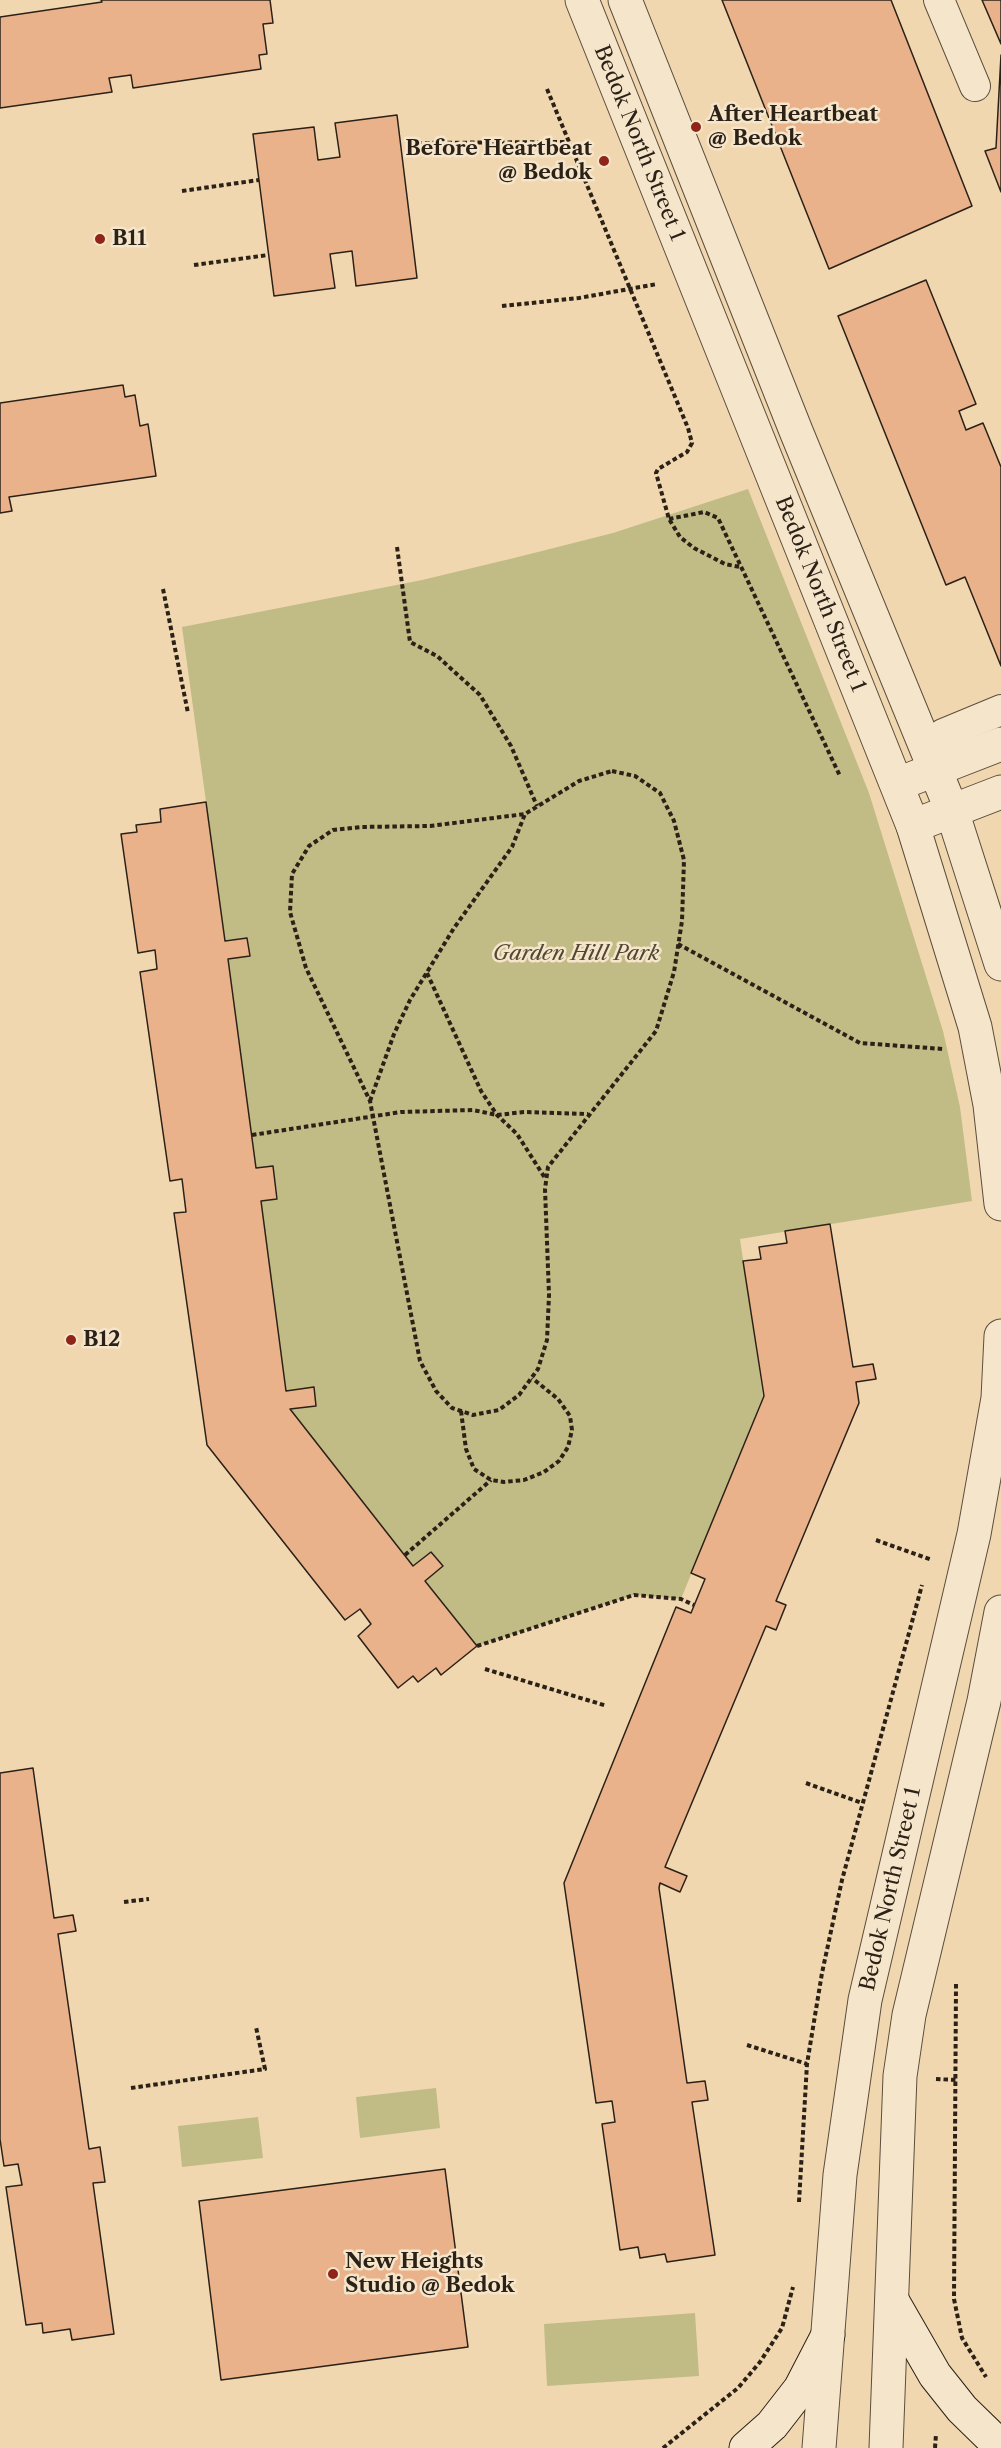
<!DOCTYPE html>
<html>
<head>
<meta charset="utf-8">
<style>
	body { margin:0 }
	canvas { display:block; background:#f0d7af }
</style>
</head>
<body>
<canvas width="1001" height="2448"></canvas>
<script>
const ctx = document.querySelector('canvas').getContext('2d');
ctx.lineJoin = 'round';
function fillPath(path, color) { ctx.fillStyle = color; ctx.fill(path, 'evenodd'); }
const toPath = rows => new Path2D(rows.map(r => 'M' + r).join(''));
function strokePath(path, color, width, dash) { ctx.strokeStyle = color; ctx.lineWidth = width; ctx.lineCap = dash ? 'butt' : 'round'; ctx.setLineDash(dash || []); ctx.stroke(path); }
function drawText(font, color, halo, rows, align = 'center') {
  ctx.font = font + ' "Libre Caslon Text",serif'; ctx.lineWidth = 5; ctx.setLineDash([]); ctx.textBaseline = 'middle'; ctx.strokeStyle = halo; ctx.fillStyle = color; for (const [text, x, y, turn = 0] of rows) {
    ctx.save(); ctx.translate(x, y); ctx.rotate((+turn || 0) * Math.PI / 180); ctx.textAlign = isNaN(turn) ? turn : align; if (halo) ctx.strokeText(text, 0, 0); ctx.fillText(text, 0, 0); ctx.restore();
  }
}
fillPath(toPath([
	[748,489,869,793,943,1031,960,1107,972,1201,740,1239,763,1396,681,1599,634,1595,477,1646,425,1581,443,1566,431,1552,413,1566,290,1409,316,1405,313,1387,286,1391,261,1201,278,1199,273,1166,256,1168,228,959,249,956,248,938,225,940,182,627,422,580,514,558,613,533],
	[436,2088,440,2128,360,2138,356,2097],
	[258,2117,263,2158,182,2167,178,2126],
	[695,2313,699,2376,547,2386,544,2324]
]), '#c1bc86');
const building = toPath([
	[101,0,270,0,273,23,263,24,267,54,259,55,261,69,133,88,131,75,109,78,112,92,0,108,0,17,102,2,101,0],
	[722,0,891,0,972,206,829,269,722,0],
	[982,0,1001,0,1001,44,982,0],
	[1001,55,1001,192,985,151,996,148,1001,55],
	[397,115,417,278,356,286,352,251,330,254,335,288,274,296,253,134,314,127,318,160,340,157,335,123,397,115],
	[926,280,976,404,959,411,966,430,983,423,1001,467,1001,666,965,577,946,585,838,316,926,280],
	[123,385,125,397,135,395,140,426,148,424,156,476,9,497,12,511,0,513,0,403,123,385],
	[206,802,225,941,247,938,250,956,228,959,256,1168,273,1166,277,1199,261,1201,286,1391,314,1387,316,1406,290,1409,413,1566,431,1552,443,1566,425,1581,477,1646,441,1675,436,1668,418,1682,413,1676,398,1688,358,1636,371,1624,360,1609,345,1620,207,1445,174,1213,186,1212,182,1179,170,1181,140,972,157,969,155,950,138,953,121,834,137,832,136,825,161,822,160,809,206,802],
	[830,1224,853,1367,873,1364,876,1379,856,1382,859,1403,776,1601,786,1605,776,1630,766,1626,665,1867,687,1876,680,1892,660,1883,659,1888,687,2083,705,2081,708,2100,692,2102,715,2255,667,2262,665,2254,640,2258,638,2247,620,2250,602,2124,615,2122,612,2101,596,2103,564,1883,676,1607,691,1613,705,1579,691,1573,764,1396,743,1261,761,1259,759,1247,787,1243,785,1231,830,1224],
	[33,1768,54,1918,73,1915,76,1931,58,1934,89,2149,100,2147,105,2182,93,2183,114,2334,72,2340,70,2329,43,2333,42,2323,26,2325,6,2187,22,2185,18,2164,4,2166,0,2139,0,1773,33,1768],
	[445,2169,468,2347,221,2380,199,2201,445,2169]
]);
fillPath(building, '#e9b28b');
strokePath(building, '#2b2117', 1.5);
const pedestrian = toPath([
	[939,0,975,86],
	[943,734,1001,710]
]);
const minor = toPath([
	[898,784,1001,744],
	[913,826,1001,792]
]);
const tertiary = toPath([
	[582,0,913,826,975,1027,990,1105,1001,1204],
	[625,0,796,431,952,811,1001,964],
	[819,2448,840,2175,865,2000,974,1534,998,1398,1001,1336],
	[886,2448,900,2076,909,2015,984,1701,1001,1612]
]);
const secondary = toPath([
	[893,2302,935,2375,962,2409,1001,2447],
	[746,2448,772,2425,800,2389,828,2335]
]);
strokePath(pedestrian, '#5c4e3d', 32);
strokePath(minor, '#5c4e3d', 35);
strokePath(tertiary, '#5c4e3d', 35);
strokePath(secondary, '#2b2117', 35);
strokePath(toPath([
	[547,89,688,428,692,443,687,452,658,469,656,473,669,519,680,537,694,548,725,564,740,567],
	[410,143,569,142],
	[182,191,259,180],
	[194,265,268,255],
	[502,306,579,298,657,284],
	[669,519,704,512,718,518,840,776],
	[397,547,410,642,437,656,480,695,511,746,537,806],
	[163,589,188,713],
	[612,771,635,776,660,793,674,821,684,860,682,921,674,972,656,1031,548,1167,545,1189,549,1295,547,1340,538,1369,519,1395,499,1410,473,1415,452,1408,436,1391,420,1361,370,1101,306,968,290,912,292,874,309,846,333,830,361,827,430,826,525,814,579,781,612,771],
	[678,944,860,1043,943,1049],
	[427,973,481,1091,497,1115,517,1134,545,1178],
	[370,1101,394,1034,410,1000,454,928,512,847,525,814],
	[252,1135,401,1112,473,1110,497,1115,524,1112,588,1114],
	[461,1411,466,1449,474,1469,491,1480,504,1482,524,1480,544,1472,559,1461,568,1447,572,1430,570,1416,558,1399,532,1378],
	[876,1540,932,1560],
	[405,1555,491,1480],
	[477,1646,634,1595,681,1599,694,1605],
	[485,1669,607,1706],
	[806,1783,862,1803],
	[124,1902,149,1899],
	[956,1984,954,2299,962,2338,986,2377],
	[747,2045,807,2064],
	[936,2079,956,2080],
	[131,2088,265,2069,256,2027],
	[799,2202,807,2064,822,1973,842,1880,922,1585],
	[663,2448,738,2388,760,2362,782,2328,793,2287],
	[935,2448,936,2434]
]), '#2b2117', 4, [4.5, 3]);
strokePath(pedestrian, '#f5e5cb', 30);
strokePath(minor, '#f5e5cb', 33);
strokePath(tertiary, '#f5e5cb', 33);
strokePath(secondary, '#f5e5cb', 33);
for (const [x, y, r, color] of [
	[696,127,6,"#8f2418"],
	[604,161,6,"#8f2418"],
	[100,239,6,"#8f2418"],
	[71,1340,6,"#8f2418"],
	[333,2274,6,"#8f2418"]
]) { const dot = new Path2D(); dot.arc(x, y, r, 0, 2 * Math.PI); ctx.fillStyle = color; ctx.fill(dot); strokePath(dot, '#f5e5cb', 2); }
drawText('bold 21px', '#2b2117', '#f5e5cb', [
	["After Heartbeat",708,115],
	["@ Bedok",708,139],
	["Before Heartbeat",592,149,"right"],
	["@ Bedok",592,173,"right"],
	["B11",112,239],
	["B12",83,1340],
	["New Heights",345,2262],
	["Studio @ Bedok",345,2286]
], 'left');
drawText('21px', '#2b2117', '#f5e5cb', [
	["Bedok North Street 1",639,143,68],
	["Bedok North Street 1",820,594,68],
	["Bedok North Street 1",891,1889,-77]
]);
drawText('italic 21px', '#504833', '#f5e5cb', [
	["Garden Hill Park",576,954]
]);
</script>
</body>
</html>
